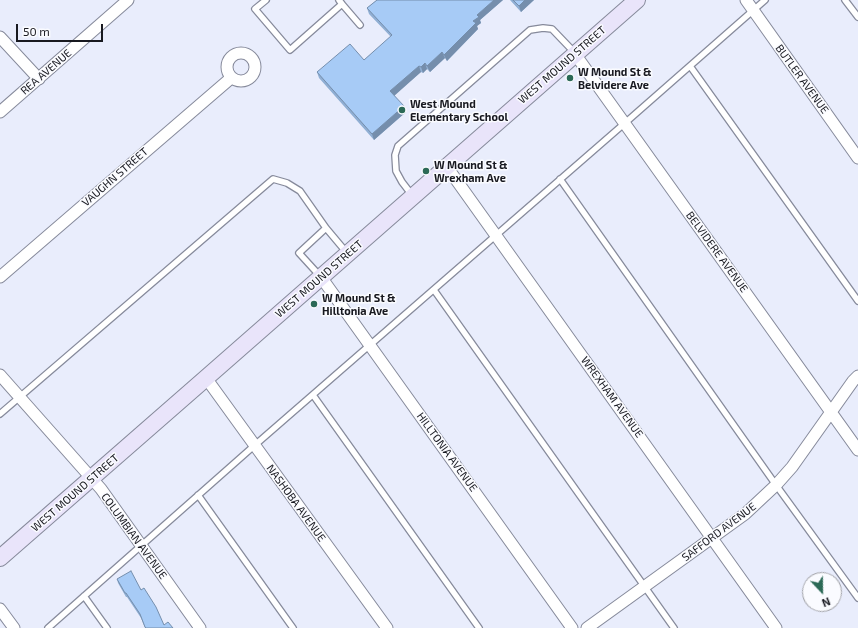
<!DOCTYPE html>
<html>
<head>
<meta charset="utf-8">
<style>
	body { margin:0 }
	#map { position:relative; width:858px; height:628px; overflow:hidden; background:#e9edfc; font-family:"Exo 2",sans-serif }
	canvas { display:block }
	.north { position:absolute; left:802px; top:572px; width:40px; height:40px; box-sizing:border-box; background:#fafbff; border:1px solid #a0a1a6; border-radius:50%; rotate:158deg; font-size:11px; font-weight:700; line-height:16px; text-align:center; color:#181920 }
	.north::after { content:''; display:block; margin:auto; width:14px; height:18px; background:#2b6956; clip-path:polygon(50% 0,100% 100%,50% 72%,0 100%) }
	.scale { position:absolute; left:16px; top:24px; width:87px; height:18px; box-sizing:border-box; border:2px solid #181920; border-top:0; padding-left:5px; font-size:12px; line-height:14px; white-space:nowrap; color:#181920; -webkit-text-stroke:3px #fafbff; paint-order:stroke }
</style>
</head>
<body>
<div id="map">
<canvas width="858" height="628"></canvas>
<div class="north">N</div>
<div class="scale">50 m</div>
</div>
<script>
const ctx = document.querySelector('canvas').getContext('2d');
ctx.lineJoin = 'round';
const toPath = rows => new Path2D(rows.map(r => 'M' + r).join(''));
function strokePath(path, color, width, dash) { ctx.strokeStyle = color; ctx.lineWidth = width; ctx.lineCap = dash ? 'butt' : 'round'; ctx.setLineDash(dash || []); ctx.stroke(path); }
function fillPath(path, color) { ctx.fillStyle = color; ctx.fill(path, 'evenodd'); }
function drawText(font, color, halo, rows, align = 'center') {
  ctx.font = font + ' "Exo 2",sans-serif'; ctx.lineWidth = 3; ctx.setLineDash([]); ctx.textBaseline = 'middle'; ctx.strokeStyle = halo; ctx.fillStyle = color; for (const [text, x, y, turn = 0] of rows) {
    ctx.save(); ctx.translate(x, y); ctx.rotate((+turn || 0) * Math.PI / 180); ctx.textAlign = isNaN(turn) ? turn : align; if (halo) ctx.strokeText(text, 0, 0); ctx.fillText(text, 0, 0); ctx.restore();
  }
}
const lane = toPath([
	[266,0,255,9,290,50,342,4,339,0],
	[845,0,858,17],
	[342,4,360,25],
	[690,66,858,301],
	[560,179,776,485,858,598],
	[412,195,402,182,396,171,395,155,398,146,530,30,543,28,552,29,575,53],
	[320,276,299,253,326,228],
	[434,290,674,628],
	[313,395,479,628],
	[0,414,273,179,287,183,300,191,326,228,347,253],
	[198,495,293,628],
	[84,596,107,628],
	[48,628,255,445,625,123,765,0]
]);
const street = toPath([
	[746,0,858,158],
	[0,37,39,79],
	'227 67a14 14 0 1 1 28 0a14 14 0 1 1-28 0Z',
	[575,54,858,450],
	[0,112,128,0],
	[447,167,776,628],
	[0,277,231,78],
	[321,277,572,628],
	[0,375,101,489,200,628],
	[206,378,387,628],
	[0,609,14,628],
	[587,628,745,514,776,485,792,467,853,381,858,376]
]);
const secondary = toPath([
	[0,558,206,378,637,0]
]);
strokePath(lane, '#868a9b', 8);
strokePath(street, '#868a9b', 13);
strokePath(secondary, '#868a9b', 18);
strokePath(lane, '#fff', 5.5);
strokePath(street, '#fff', 11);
strokePath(secondary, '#e9e4fa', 16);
fillPath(toPath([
	[377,0,503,0,480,20,481,23,477,26,478,29,447,61,445,58,430,72,427,69,423,73,421,72,394,95,406,112,374,140,319,78,317,72,364,60,391,37,369,14,367,8],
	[510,0,534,0,521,12],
	[117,579,141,590,164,625,173,628,145,628,141,618,127,597,126,597,118,583]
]), '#90afd4');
fillPath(toPath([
	[494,0,503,0,480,20,481,23,477,26,478,29,447,61,444,55,473,21,477,15],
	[525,0,534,0,521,12,519,6],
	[442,52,445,58,430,72,427,66],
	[425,63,427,69,423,73,421,67],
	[419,66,421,72,393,97,390,91],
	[404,106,406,112,374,140,372,134]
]), '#758eac');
const building = toPath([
	[377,0,494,0,477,15,479,17,473,21,476,23,444,55,442,52,427,66,425,63,421,67,419,66,390,91,404,106,372,134,317,72,350,44,364,60,392,35,367,8,377,0],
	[513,0,525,0,519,6,513,0],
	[131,571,141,590,144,588,156,607,164,625,168,622,173,628,146,628,145,627,140,614,126,593,125,593,117,579,131,571]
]);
fillPath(building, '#a7cbf6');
strokePath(building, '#758eac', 1);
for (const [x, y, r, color] of [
	[570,78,4,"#2b6956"],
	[402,110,4,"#2b6956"],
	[426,171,4,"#2b6956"],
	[314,304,4,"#2b6956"]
]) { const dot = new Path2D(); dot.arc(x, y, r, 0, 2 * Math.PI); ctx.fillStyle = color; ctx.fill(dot); strokePath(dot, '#fafbff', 1.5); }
drawText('11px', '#181920', '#fafbff', [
	["WEST MOUND STREET",562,65,-41],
	["REA AVENUE",46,72,-41],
	["BUTLER AVENUE",802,79,54],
	["VAUGHN STREET",115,177,-41],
	["BELVIDERE AVENUE",717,252,54],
	["WEST MOUND STREET",319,279,-41],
	["WREXHAM AVENUE",612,397,54],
	["HILLTONIA AVENUE",447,452,54],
	["WEST MOUND STREET",75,493,-41],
	["NASHOBA AVENUE",296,503,54],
	["SAFFORD AVENUE",719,532,-37],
	["COLUMBIAN AVENUE",134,536,54]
]);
drawText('bold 11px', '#181920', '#fafbff', [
	["W Mound St &",578,72],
	["Belvidere Ave",578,85],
	["West Mound",410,104],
	["Elementary School",410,117],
	["W Mound St &",434,165],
	["Wrexham Ave",434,178],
	["W Mound St &",322,298],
	["Hilltonia Ave",322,311]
], 'left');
</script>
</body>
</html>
